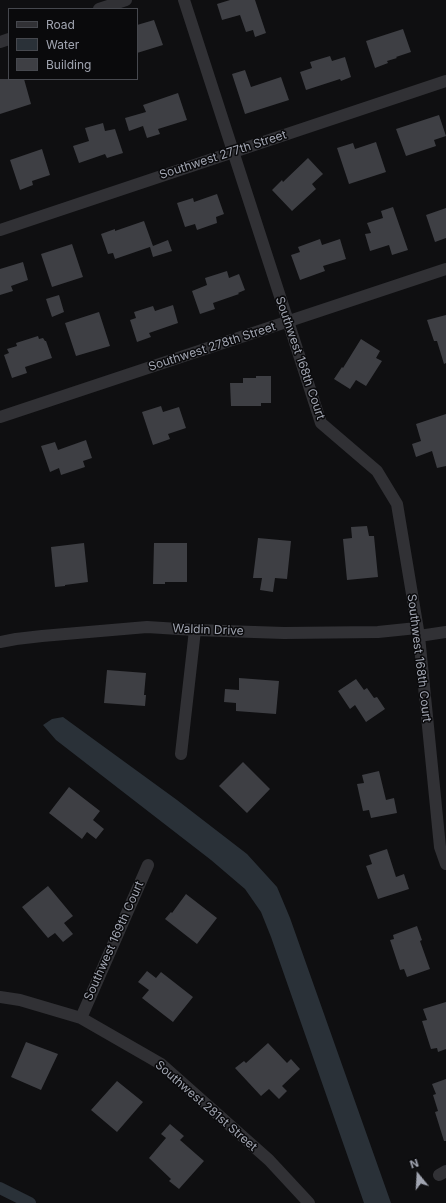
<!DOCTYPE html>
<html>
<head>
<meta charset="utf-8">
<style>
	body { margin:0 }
	#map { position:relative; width:446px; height:1203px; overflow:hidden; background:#0f0f11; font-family:Inter,sans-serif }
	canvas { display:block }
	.legend { position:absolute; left:8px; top:8px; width:130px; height:72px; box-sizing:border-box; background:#0a0a0c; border:1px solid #46484e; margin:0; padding:5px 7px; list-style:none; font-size:12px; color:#a1a5b1 }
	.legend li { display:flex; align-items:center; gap:8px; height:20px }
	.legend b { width:20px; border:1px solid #46484e }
	.north { position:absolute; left:398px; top:1155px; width:40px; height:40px; -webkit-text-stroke:3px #0a0a0c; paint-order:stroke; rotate:342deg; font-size:11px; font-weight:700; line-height:16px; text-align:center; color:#a1a5b1 }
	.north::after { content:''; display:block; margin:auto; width:14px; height:18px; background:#a1a5b1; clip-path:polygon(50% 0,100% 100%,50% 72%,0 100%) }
</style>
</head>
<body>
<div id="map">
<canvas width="446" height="1203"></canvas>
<ul class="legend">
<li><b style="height:5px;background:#313135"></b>Road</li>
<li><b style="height:11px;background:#2a3138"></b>Water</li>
<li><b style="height:11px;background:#3e3f44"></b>Building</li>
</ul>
<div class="north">N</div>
</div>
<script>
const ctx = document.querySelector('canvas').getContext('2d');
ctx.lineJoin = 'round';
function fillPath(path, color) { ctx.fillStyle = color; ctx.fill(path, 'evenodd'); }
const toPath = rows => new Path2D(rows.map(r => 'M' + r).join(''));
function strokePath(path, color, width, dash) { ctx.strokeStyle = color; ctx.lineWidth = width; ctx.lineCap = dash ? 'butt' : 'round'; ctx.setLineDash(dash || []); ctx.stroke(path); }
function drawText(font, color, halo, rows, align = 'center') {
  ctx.font = font + ' Inter,sans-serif'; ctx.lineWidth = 3; ctx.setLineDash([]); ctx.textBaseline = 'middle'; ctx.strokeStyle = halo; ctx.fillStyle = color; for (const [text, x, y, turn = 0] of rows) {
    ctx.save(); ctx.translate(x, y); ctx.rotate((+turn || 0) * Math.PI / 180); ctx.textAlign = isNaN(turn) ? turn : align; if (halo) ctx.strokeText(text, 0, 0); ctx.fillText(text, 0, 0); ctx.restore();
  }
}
fillPath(toPath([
	[63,717,177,800,247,854,277,887,290,918,391,1203,364,1203,271,937,261,912,245,889,211,860,56,740,43,725,52,719]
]), '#2a3138');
strokePath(toPath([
	[0,1188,30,1203]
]), '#2a3138', 12);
fillPath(toPath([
	[230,0,255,0,266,33,255,37,253,30,246,32,240,15,222,20,217,4],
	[154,20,163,45,137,53,137,25],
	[403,29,411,52,396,57,397,58,387,61,388,63,375,68,366,41],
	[330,56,332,61,345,57,351,77,341,81,340,79,306,90,300,72,312,68,310,62],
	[245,70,251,87,281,77,289,100,245,114,232,74],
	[0,79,24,79,31,104,0,114],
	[178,93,187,120,158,129,160,134,147,138,143,126,129,131,125,118,146,112,143,105],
	[439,115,446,136,434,140,436,146,406,156,396,129],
	[103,123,105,131,115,129,123,153,107,158,105,154,79,163,73,146,89,141,85,128],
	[376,142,386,172,349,184,337,148,353,143,355,149],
	[42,149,50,175,32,181,33,185,20,190,10,160],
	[308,158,323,174,312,184,316,189,292,211,272,190,282,180,283,182],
	[217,194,224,214,216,217,217,223,197,230,195,224,185,227,177,203,193,198,194,202],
	[393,207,408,250,392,255,389,245,370,251,365,234,371,233,367,223,383,218,381,211],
	[446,208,446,238,435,242,426,215],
	[144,221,153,246,168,240,172,251,153,257,150,247,115,259,113,253,108,254,101,234,115,229,115,231],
	[320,239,322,245,340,239,346,259,323,266,325,271,300,280,291,255,300,252,298,247],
	[72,244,83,277,52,287,41,254],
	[23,262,28,280,11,286,13,291,0,295,0,269],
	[227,271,229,278,239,274,245,290,238,293,239,294,213,303,215,309,200,314,192,291,207,285,205,278],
	[59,295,64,312,52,317,46,299],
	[173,305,178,323,149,333,151,337,137,342,130,320,136,318,134,312,153,306,155,311],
	[99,312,110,346,76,356,65,323],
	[446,315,446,363,444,364,437,341,434,341,427,320],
	[38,336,39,339,43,338,45,341,46,341,52,358,25,367,27,373,12,378,4,355,9,353,7,349,17,346,16,343],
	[361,339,380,351,376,358,382,361,366,386,356,380,350,389,334,379,342,367,343,368],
	[256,376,271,376,271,403,261,403,261,406,231,406,230,383,243,383,243,378,256,378],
	[161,406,163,412,179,407,186,428,168,434,170,439,153,445,142,412],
	[446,414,446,466,437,468,432,451,416,457,412,444,421,441,416,424],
	[86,440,92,458,83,461,85,467,61,475,59,468,50,472,41,446,55,442,58,450],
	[367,526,369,536,374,536,378,577,347,580,343,539,352,538,351,527],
	[258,538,291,541,287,579,275,578,273,592,260,590,262,578,253,578],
	[84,543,88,582,65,585,65,586,55,587,51,547],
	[154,543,187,543,187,582,165,582,165,584,153,584],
	[107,670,146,673,144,695,146,695,145,706,104,703],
	[239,678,279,681,276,714,236,711,236,703,224,702,225,689,239,690],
	[356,679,364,690,367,688,374,698,377,697,385,709,366,722,355,705,350,709,338,691],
	[243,762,270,789,247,813,219,786],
	[379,771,386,800,394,798,397,813,371,818,369,810,363,811,357,784,364,783,362,775],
	[69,787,100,811,93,820,104,829,96,839,87,832,82,839,49,813],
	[387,849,396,877,404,874,409,889,378,899,366,866,372,864,369,855],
	[48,886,73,916,64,923,73,934,63,942,55,933,48,938,22,907],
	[186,894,217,918,197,944,165,919,171,912,172,913],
	[417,926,422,940,420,941,430,969,407,977,404,969,400,970,390,940,394,939,393,935],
	[147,971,156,978,161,972,193,997,173,1022,142,998,149,990,138,982],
	[446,1002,446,1049,438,1052,437,1048,431,1049,422,1021,427,1020,423,1009],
	[26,1042,58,1054,41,1090,11,1077],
	[268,1043,287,1063,291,1059,300,1069,282,1086,287,1091,279,1099,269,1089,261,1096,235,1068,244,1061,246,1063],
	[446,1079,446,1141,444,1141,435,1112,438,1111,433,1095,436,1094,432,1084],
	[117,1081,143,1102,117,1132,91,1110],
	[170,1124,184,1136,180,1140,204,1161,179,1189,169,1181,171,1179,149,1158,166,1138,161,1134]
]), '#3e3f44');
strokePath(toPath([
	[184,0,321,423,377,471,397,504,419,636,440,847,446,864],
	[99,9,126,0],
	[0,42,9,39],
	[0,230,446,81],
	[0,417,446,269],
	[419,636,446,632],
	[0,642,16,639,42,636,147,627,195,630,284,633,378,632,417,628],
	[181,754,195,630],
	[0,997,20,1000,81,1018,161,1064,269,1160,309,1203],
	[81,1018,148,865],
	[439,1175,446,1171]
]), '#313135', 12);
drawText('12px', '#a1a5b1', '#0a0a0c', [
	["Southwest 277th Street",223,155,-18],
	["Southwest 278th Street",212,347,-18],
	["Southwest 168th Court",300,358,71],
	["Waldin Drive",208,630,2],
	["Southwest 168th Court",419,658,83],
	["Southwest 169th Court",114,941,-66],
	["Southwest 281st Street",206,1106,41]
]);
</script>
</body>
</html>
